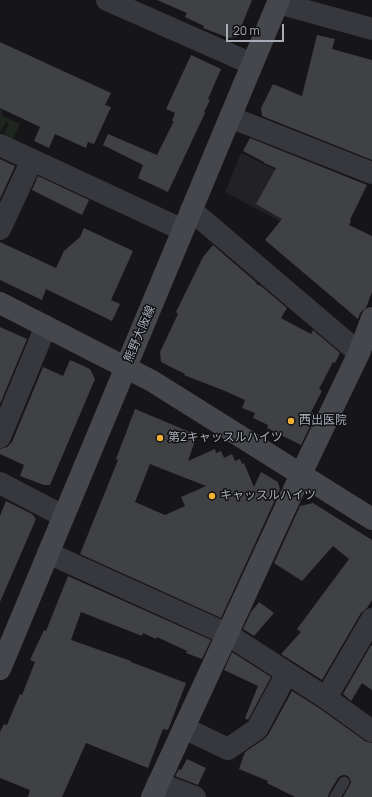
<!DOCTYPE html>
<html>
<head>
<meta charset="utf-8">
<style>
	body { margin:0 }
	#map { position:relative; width:372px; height:797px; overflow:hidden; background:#161618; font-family:Manrope,sans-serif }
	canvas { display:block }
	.scale { position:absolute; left:226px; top:24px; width:58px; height:18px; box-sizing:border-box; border:2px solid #a8adb8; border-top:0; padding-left:5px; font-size:12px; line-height:14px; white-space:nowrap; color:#a8adb8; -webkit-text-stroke:3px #111113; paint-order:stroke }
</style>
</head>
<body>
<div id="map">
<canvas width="372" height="797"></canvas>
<div class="scale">20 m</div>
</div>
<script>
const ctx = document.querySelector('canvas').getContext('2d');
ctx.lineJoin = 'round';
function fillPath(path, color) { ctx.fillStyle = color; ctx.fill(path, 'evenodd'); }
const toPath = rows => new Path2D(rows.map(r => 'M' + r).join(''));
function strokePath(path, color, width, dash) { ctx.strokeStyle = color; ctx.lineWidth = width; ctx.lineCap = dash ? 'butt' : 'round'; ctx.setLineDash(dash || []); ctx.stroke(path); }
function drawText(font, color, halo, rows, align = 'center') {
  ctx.font = font + ' Manrope,"Noto Sans JP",sans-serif'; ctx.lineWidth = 3; ctx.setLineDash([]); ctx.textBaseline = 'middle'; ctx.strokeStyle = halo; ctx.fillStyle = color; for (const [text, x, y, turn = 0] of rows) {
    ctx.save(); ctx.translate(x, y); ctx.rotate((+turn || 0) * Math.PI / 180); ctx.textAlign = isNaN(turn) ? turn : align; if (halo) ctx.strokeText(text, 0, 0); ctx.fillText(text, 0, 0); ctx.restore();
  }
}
fillPath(toPath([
	[241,153,278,171,300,232,225,192]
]), '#222225');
fillPath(toPath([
	[0,109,3,110,1,115,20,124,13,139,4,134,9,124,6,122,0,132]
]), '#1e261f');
fillPath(toPath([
	[157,0,252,0,237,37,229,38,203,28,204,26,185,17,187,13],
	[317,35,335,39,332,49,372,60,372,160,262,116,261,108,273,84,302,96],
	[0,42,111,93,105,105,111,107,94,144,88,142,86,148,55,134,49,148,34,141,40,127,0,108],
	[191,55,221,69,208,99,210,100,204,112,205,113,168,192,138,178,143,165,103,145,108,134,157,155,174,121,172,121,175,113,166,109],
	[250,138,367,185,350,220,351,221,349,225,372,236,372,292,366,308,360,313,358,319,265,240,282,219,256,204,276,168,264,163,264,162,243,151],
	[0,159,15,166,0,199],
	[38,176,89,200,82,215,32,190],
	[84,228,133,251,111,300,120,304,112,321,46,289,42,300,0,280,0,242,56,268,64,251,80,237],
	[213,245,257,283,256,284,261,286,287,308,281,318,311,334,313,330,340,353,335,363,333,362,319,389,322,391,311,412,316,414,301,445,267,428,268,425,253,418,255,413,242,408,245,400,225,391,184,375,185,374,161,362,160,352,178,314,176,312,203,257],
	[0,327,27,339,0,404],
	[70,360,90,369,95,379,50,485,44,485,20,476,24,465,0,454,0,449,7,447,12,442,43,367,63,376],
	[135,409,197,435,188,461,215,449,216,453,221,451,224,458,232,454,235,461,240,459,242,464,244,463,254,487,261,472,278,482,280,489,221,618,80,554,118,460,116,459],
	[150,464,165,470,206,486,181,497,185,506,165,515,135,502],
	[6,501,32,514,36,519,0,602,0,516],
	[313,503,372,540,372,600,367,608,361,613,322,680,281,654,301,632,297,629,349,559,333,546,302,581,274,563,300,506],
	[68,576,211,640,202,659,186,653,187,651,157,637,156,639,143,633,142,636,81,612,71,640,131,661,131,662,186,683,168,730,163,729,148,768,86,743,62,797,28,797,30,790,0,778,0,732,4,724,7,725,20,694,22,695,35,662,30,660,44,630,46,631],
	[259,602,274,613,254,636,243,629,251,612],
	[371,645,372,646,372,690,362,683,351,701,343,694],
	[232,652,271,677,248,720,245,718,258,686,224,670],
	[292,691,319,708,365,741,372,743,372,797,343,797,351,783,350,779,348,776,344,775,340,776,338,778,329,793,328,797,295,797,267,783,268,781,239,769,245,752,264,739,268,735],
	[187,759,206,768,198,785,175,776,179,769,181,770]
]), '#404145');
strokePath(toPath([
	[335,797,344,782]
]), '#37383d', 11);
strokePath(toPath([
	[107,0,252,64],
	[278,3,372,29],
	[230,117,372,173],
	[0,145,183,230],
	[191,210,359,353],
	[0,229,32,160],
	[0,437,46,326],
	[0,483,63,516],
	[48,553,227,634,326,698,372,731],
	[326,698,372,619],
	[184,728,228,749,257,729,287,673],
	[158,783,195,797]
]), '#37383d', 22);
strokePath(toPath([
	[0,303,152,381,372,519],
	[0,669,279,0],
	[152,797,301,474,359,353,372,318]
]), '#45474d', 22);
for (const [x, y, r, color] of [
	[291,421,4,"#f2b134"],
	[160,438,4,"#f2b134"],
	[212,496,4,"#f2b134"]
]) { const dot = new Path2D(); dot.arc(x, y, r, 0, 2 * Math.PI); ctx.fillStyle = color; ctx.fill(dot); strokePath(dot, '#111113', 1.5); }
drawText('12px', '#a8adb8', '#111113', [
	["熊野大阪線",140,334,-67]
]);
drawText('12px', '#a8adb8', '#111113', [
	["西出医院",299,421],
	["第2キャッスルハイツ",168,438],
	["キャッスルハイツ",220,496]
], 'left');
</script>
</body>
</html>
